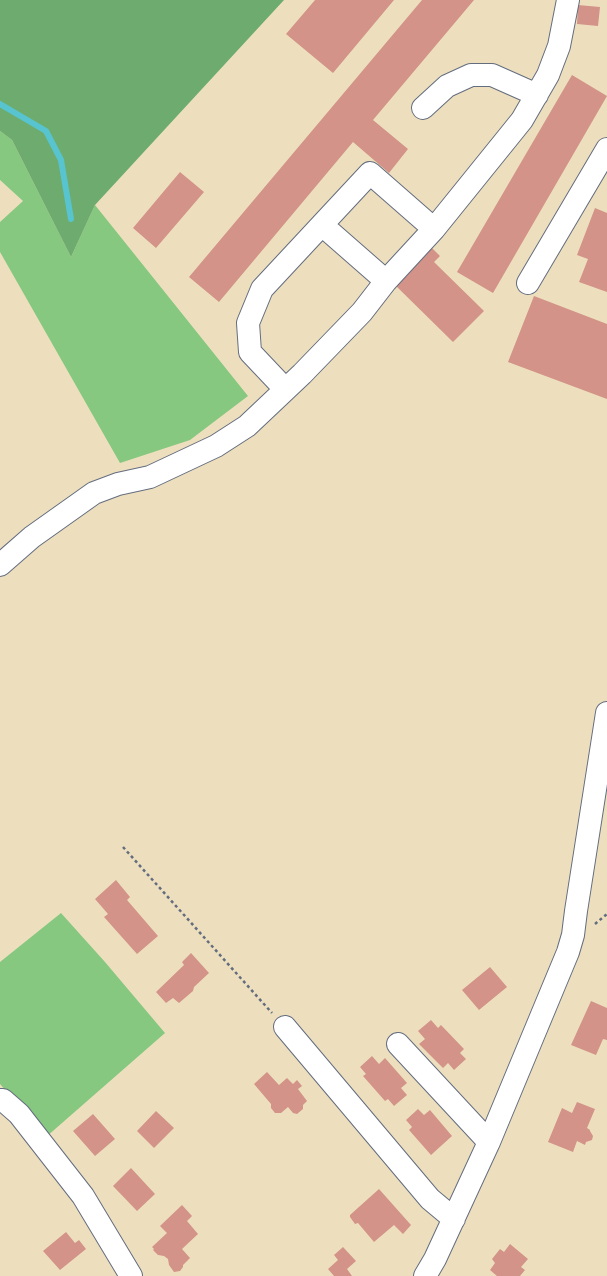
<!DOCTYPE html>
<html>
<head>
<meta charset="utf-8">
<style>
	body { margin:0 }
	canvas { display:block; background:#eddfbd }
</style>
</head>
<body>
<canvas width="607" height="1276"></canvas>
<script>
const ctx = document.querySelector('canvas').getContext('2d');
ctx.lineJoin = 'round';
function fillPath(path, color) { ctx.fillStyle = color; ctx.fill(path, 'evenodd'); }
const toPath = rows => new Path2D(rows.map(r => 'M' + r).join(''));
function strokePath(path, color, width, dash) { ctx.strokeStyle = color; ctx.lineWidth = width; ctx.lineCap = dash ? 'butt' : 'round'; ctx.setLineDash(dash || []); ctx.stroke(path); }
fillPath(toPath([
	[0,131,12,140,71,257,95,205,248,396,190,440,120,463,0,252,0,222,23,201,0,180],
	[61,913,105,962,165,1033,46,1137,0,1084,0,962]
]), '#87c880');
fillPath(toPath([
	[0,0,284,0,95,205,71,257,12,140,0,131]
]), '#6dac6e');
strokePath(toPath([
	[0,104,46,131,61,160,71,219]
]), '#57c4cf', 6);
fillPath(toPath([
	[315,0,394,0,333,73,286,34],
	[422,0,474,0,373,120,408,149,389,173,353,142,219,302,189,277],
	[578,5,600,7,598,26,577,24],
	[572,75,607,96,493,293,457,272],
	[180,172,204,192,156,248,133,228],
	[595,208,607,213,607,292,579,282,588,259,577,255],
	[431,247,440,256,434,262,484,311,453,342,394,284],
	[534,296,607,324,607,399,508,362],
	[116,880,130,897,127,900,158,936,137,954,104,917,108,914,95,899],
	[191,953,209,973,194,987,193,991,179,1003,173,998,166,1003,156,992,184,965,182,962],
	[490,967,507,987,479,1010,462,990],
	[591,1001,607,1008,607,1040,603,1039,596,1055,571,1045],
	[431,1020,438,1028,441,1025,464,1049,460,1053,466,1059,454,1070,448,1063,443,1068,419,1044,425,1039,418,1031],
	[372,1056,379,1064,385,1058,407,1083,401,1088,407,1095,394,1106,388,1099,385,1101,363,1076,366,1074,360,1067],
	[267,1072,279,1085,287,1078,293,1084,297,1080,302,1086,298,1089,307,1101,303,1105,303,1109,297,1114,293,1113,288,1107,281,1113,275,1113,271,1108,271,1104,254,1084],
	[577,1102,595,1109,587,1128,590,1130,590,1131,593,1136,592,1140,586,1142,585,1145,577,1141,573,1152,548,1142,562,1108,572,1113],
	[418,1109,424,1115,430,1110,452,1136,431,1155,409,1130,412,1127,406,1120],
	[156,1111,174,1128,154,1148,137,1131],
	[93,1114,115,1139,95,1156,73,1131],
	[131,1168,155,1194,137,1211,113,1186],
	[379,1189,411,1225,403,1234,394,1225,374,1242,358,1223,355,1224,350,1217,350,1215],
	[182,1205,192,1216,187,1221,198,1234,182,1249,190,1258,183,1265,183,1267,180,1271,174,1272,169,1265,168,1259,164,1256,158,1255,153,1250,154,1249,152,1247,167,1233,160,1226],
	[66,1232,75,1243,79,1240,86,1249,60,1270,43,1251],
	[510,1244,528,1259,521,1267,525,1270,520,1276,497,1276,490,1270,495,1263,492,1259,500,1249,504,1252],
	[343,1247,356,1261,347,1269,352,1276,334,1276,328,1269,338,1260,334,1255]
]), '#d39388');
const minor = toPath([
	[423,108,447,86,471,75,492,75,537,95],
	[322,225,386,281],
	[528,283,607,149],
	[285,389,250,352,248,323,262,289,370,173,434,229],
	[0,565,32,537,94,493,118,484,150,477,216,446,247,426,302,374,362,312,386,281,434,229,522,120,548,75,559,46,568,0],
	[285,1027,430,1199,454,1219],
	[398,1044,489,1142],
	[0,1100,3,1100,19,1114,83,1196,131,1276],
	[425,1276,435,1259,489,1142,568,952,573,935,576,911,607,713]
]);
strokePath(minor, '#646d7f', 24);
strokePath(toPath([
	[123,847,272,1013],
	[595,924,607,914]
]), '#646d7f', 2.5, [3, 3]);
strokePath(minor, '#fff', 22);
</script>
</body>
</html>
